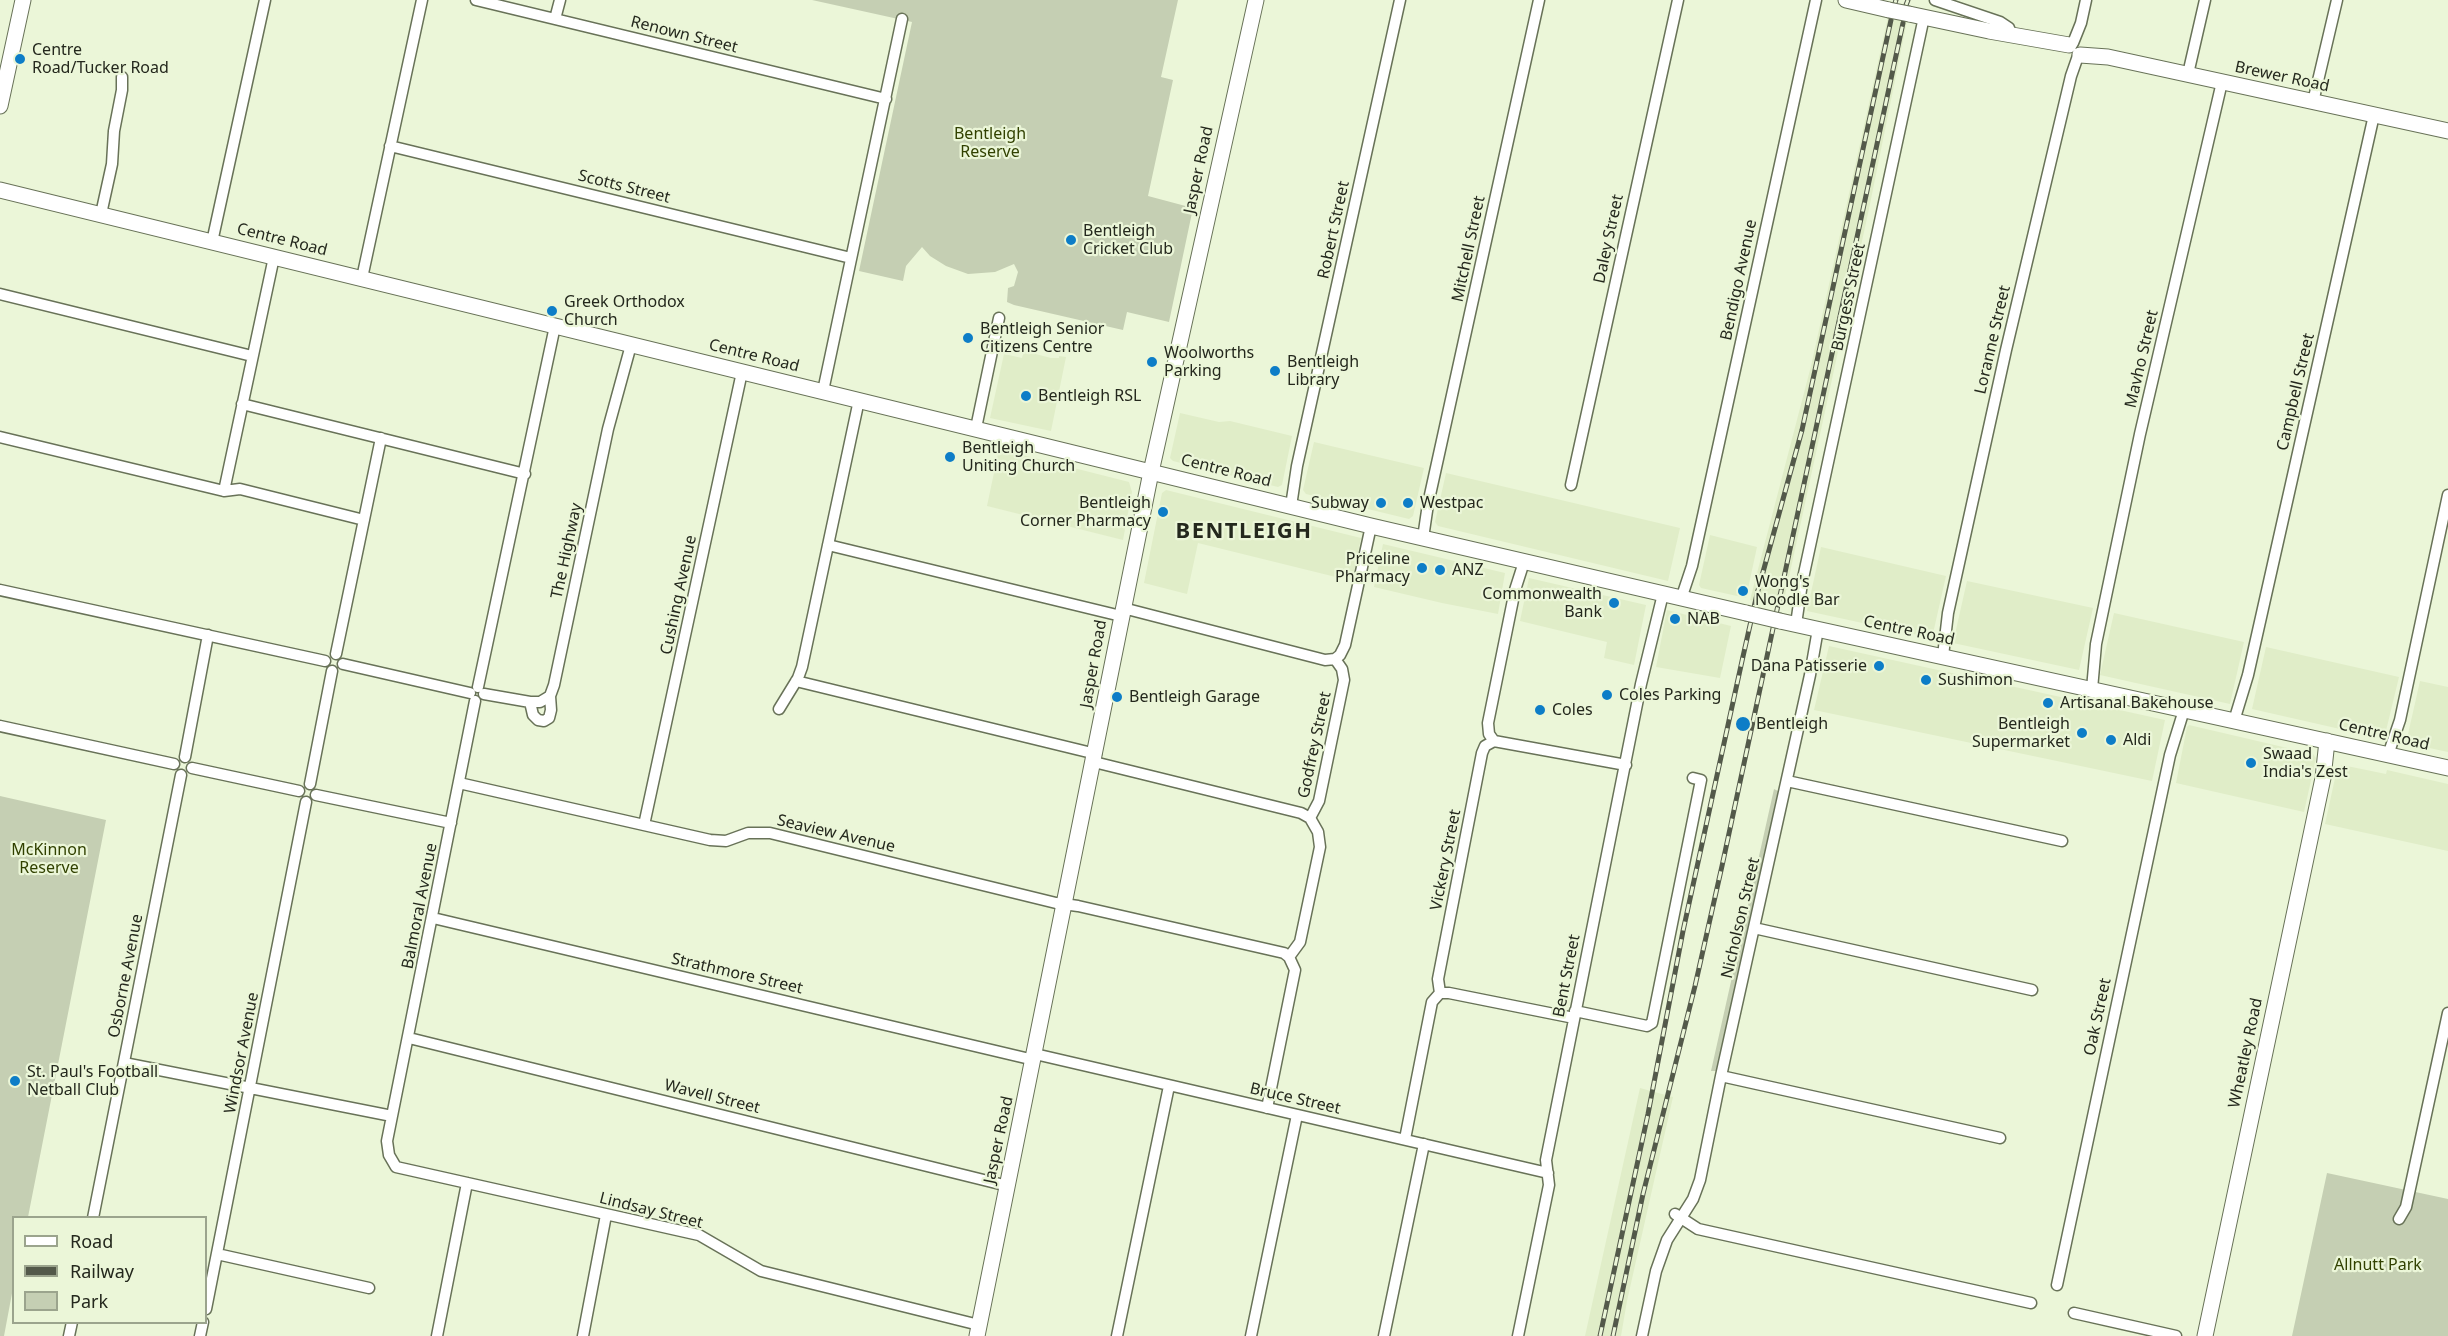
<!DOCTYPE html>
<html>
<head>
<meta charset="utf-8">
<style>
	body { margin:0 }
	#map { position:relative; width:2448px; height:1336px; overflow:hidden; background:#ebf6d8; font-family:"Noto Sans",sans-serif }
	canvas { display:block }
	.legend { position:absolute; left:12px; top:1216px; width:195px; height:108px; box-sizing:border-box; background:#ebf6d8; border:2px solid #9ba48d; margin:0; padding:8px 10px; list-style:none; font-size:18px; color:#24281d }
	.legend li { display:flex; align-items:center; gap:12px; height:30px }
	.legend b { width:30px; border:2px solid #9ba48d }
</style>
</head>
<body>
<div id="map">
<canvas width="2448" height="1336"></canvas>
<ul class="legend">
<li><b style="height:8px;background:#fff"></b>Road</li>
<li><b style="height:8px;background:#53594a"></b>Railway</li>
<li><b style="height:16px;background:#c5cfb3"></b>Park</li>
</ul>
</div>
<script>
const ctx = document.querySelector('canvas').getContext('2d');
ctx.lineJoin = 'round';
function fillPath(path, color) { ctx.fillStyle = color; ctx.fill(path, 'evenodd'); }
const toPath = rows => new Path2D(rows.map(r => 'M' + r).join(''));
function strokePath(path, color, width, dash) { ctx.strokeStyle = color; ctx.lineWidth = width; ctx.lineCap = dash ? 'butt' : 'round'; ctx.setLineDash(dash || []); ctx.stroke(path); }
function drawText(font, color, halo, rows, align = 'center') {
  ctx.font = font + ' "Noto Sans",sans-serif'; ctx.lineWidth = 4.5; ctx.setLineDash([]); ctx.textBaseline = 'middle'; ctx.strokeStyle = halo; ctx.fillStyle = color; for (const [text, x, y, turn = 0] of rows) {
    ctx.save(); ctx.translate(x, y); ctx.rotate((+turn || 0) * Math.PI / 180); ctx.textAlign = isNaN(turn) ? turn : align; if (halo) ctx.strokeText(text, 0, 0); ctx.fillText(text, 0, 0); ctx.restore();
  }
}
fillPath(toPath([
	[1888,17,1907,21,1869,209,1784,600,1781,604,1777,605,1750,600,1811,366],
	[1024,351,1051,358,1059,358,1059,356,1066,357,1051,431,990,418,1004,354,1022,358],
	[1180,413,1219,422,1230,421,1292,436,1282,485,1278,487,1173,461,1170,458],
	[1314,442,1424,468,1413,516,1409,519,1306,494,1303,490],
	[999,449,1129,482,1132,492,1123,540,987,506],
	[1446,473,1680,528,1668,581,1438,526,1435,522],
	[1166,490,1361,538,1352,581,1198,543,1187,594,1144,583,1162,493],
	[1710,535,1757,547,1746,598,1701,588,1699,585],
	[1383,544,1505,573,1498,614,1442,603,1374,587],
	[1821,547,1946,576,1932,638,1807,611],
	[1529,578,1646,605,1634,665,1604,658,1607,642,1520,621],
	[1967,581,2093,608,2079,670,1953,643],
	[1667,610,1731,626,1720,678,1656,667],
	[2114,613,2244,642,2230,704,2100,675],
	[1829,646,2165,720,2152,781,1814,710],
	[2266,647,2399,677,2384,739,2252,709],
	[2420,681,2448,687,2448,752,2406,743],
	[2189,725,2313,754,2316,758,2304,812,2176,783,2187,727],
	[2342,765,2386,774,2387,770,2448,784,2448,851,2325,824,2337,769],
	[1640,1088,1673,1097,1627,1301,1621,1336,1585,1336]
]), '#e0edc8');
fillPath(toPath([
	[812,0,1178,0,1161,77,1173,80,1148,196,1193,208,1169,322,1127,312,1123,330,1014,305,1007,302,1008,288,1014,286,1018,272,1014,264,995,272,968,274,946,266,930,256,922,247,906,266,903,281,859,271,912,22],
	[1774,789,1778,791,1717,1071,1711,1071],
	[0,796,106,820,28,1217,14,1218,13,1288,4,1336,0,1336],
	[2327,1173,2448,1199,2448,1336,2292,1336]
]), '#c5cfb3');
const street = toPath([
	[476,0,886,99],
	[1935,0,2000,22,2009,28,2011,35],
	[555,19,560,0],
	[2073,43,2081,23,2086,0],
	[2188,74,2205,0],
	[2313,102,2337,0],
	[390,146,851,258],
	[101,214,112,164,114,131,122,90,122,77],
	[212,242,265,0],
	[362,278,422,0],
	[0,294,252,356],
	[823,391,902,19],
	[242,404,525,474],
	[976,428,999,318],
	[0,437,224,491,240,489,364,520],
	[1571,485,1678,0],
	[224,491,274,257],
	[1291,506,1297,466,1400,0],
	[1423,538,1428,504,1539,0],
	[828,545,1121,616],
	[0,590,325,661],
	[1681,599,1692,566,1816,0],
	[1123,608,1325,660,1335,659],
	[1796,624,1802,583,1924,17],
	[336,654,381,438],
	[1943,656,1948,613,2006,350,2071,76,2078,56],
	[343,664,470,693],
	[796,681,1096,754],
	[478,687,555,326],
	[2092,689,2096,644,2140,434,2222,82],
	[484,694,530,702,540,702,550,696,554,685,608,429,631,345],
	[475,701,387,1141,389,1155,396,1167,699,1235,761,1271,979,1325],
	[530,702,533,715,538,720,544,721,549,718,551,710,550,696],
	[779,709,798,678,802,667,859,400],
	[2234,721,2248,675,2374,115],
	[0,726,174,764],
	[1494,741,1489,734,1488,723,1515,590,1524,562],
	[1494,741,1626,765],
	[2388,755,2400,720,2448,495],
	[185,757,208,635],
	[1094,762,1301,813,1310,818],
	[192,768,299,791],
	[1787,781,2062,841],
	[459,783,710,840,726,841,748,833,770,833,1056,903,1078,906,1284,953,1289,957],
	[310,784,332,671],
	[316,795,451,823],
	[644,825,742,372],
	[433,918,1034,1060],
	[1754,928,2032,990],
	[1440,993,1449,993,1574,1018],
	[1575,1011,1647,1026,1652,1023,1701,780,1693,778],
	[409,1038,1008,1186],
	[1035,1054,1548,1173],
	[124,1063,392,1116],
	[1721,1076,2000,1138],
	[1267,1108,1295,970,1289,957,1300,942,1320,847,1318,832,1310,818,1319,801,1344,680,1342,669,1335,659,1340,655,1345,645,1371,526],
	[1405,1139,1432,1002,1440,993,1438,979,1482,753,1485,746,1494,741],
	[1675,1214,1698,1229,2031,1303],
	[93,1218,181,775],
	[2399,1219,2406,1207,2448,1013],
	[217,1254,369,1288],
	[2057,1285,2170,755,2184,710],
	[206,1309,306,802],
	[2074,1313,2176,1336],
	[69,1336,72,1322],
	[200,1336,203,1322],
	[437,1336,467,1183],
	[583,1336,606,1215],
	[1117,1336,1169,1086],
	[1251,1336,1297,1115],
	[1384,1336,1424,1144],
	[1518,1336,1549,1185,1546,1160,1641,684,1663,594],
	[1642,1336,1656,1271,1667,1240,1693,1199,1700,1180,1721,1076,1810,675,1818,629]
]);
const secondary = toPath([
	[1846,0,1889,10],
	[1909,14,1989,31,2069,45],
	[2080,55,2108,57,2448,131],
	[0,106,23,0],
	[0,190,1371,526,1746,613],
	[1780,621,2448,768],
	[977,1336,1151,472,1256,0],
	[2205,1336,2323,778,2327,741]
]);
strokePath(street, '#687258', 13);
strokePath(secondary, '#687258', 17);
strokePath(street, '#fff', 10);
strokePath(secondary, '#fff', 15);
const rail = toPath([
	[1895,3,1896,0],
	[1906,5,1908,0],
	[1600,1336,1648,1114,1683,931,1742,661,1757,594,1802,430,1891,20],
	[1613,1336,1643,1194,1695,986,1722,866,1903,23]
]);
strokePath(rail, '#53594a', 5);
strokePath(rail, '#ebf6d8', 3, [9]);
const secondaryBridge = toPath([
	[1889,10,1909,14],
	[1746,613,1780,621]
]);
strokePath(secondaryBridge, '#687258', 17, []);
strokePath(secondaryBridge, '#fff', 15);
for (const [x, y, r, color] of [
	[20,59,6,"#0d7dc7"],
	[1071,240,6,"#0d7dc7"],
	[552,311,6,"#0d7dc7"],
	[968,338,6,"#0d7dc7"],
	[1152,362,6,"#0d7dc7"],
	[1275,371,6,"#0d7dc7"],
	[1026,396,6,"#0d7dc7"],
	[950,457,6,"#0d7dc7"],
	[1381,503,6,"#0d7dc7"],
	[1408,503,6,"#0d7dc7"],
	[1163,512,6,"#0d7dc7"],
	[1422,568,6,"#0d7dc7"],
	[1440,570,6,"#0d7dc7"],
	[1743,591,6,"#0d7dc7"],
	[1614,603,6,"#0d7dc7"],
	[1675,619,6,"#0d7dc7"],
	[1879,666,6,"#0d7dc7"],
	[1926,680,6,"#0d7dc7"],
	[1607,695,6,"#0d7dc7"],
	[1117,697,6,"#0d7dc7"],
	[2048,703,6,"#0d7dc7"],
	[1540,710,6,"#0d7dc7"],
	[1743,724,8,"#0d7dc7"],
	[2082,733,6,"#0d7dc7"],
	[2111,740,6,"#0d7dc7"],
	[2251,763,6,"#0d7dc7"],
	[15,1081,6,"#0d7dc7"]
]) { const dot = new Path2D(); dot.arc(x, y, r, 0, 2 * Math.PI); ctx.fillStyle = color; ctx.fill(dot); strokePath(dot, '#ebf6d8', 2); }
drawText('16px', '#24281d', '#ebf6d8', [
	["Renown Street",684,35,14],
	["Brewer Road",2282,77,12],
	["Jasper Road",1199,170,-78],
	["Scotts Street",624,187,14],
	["Robert Street",1334,230,-78],
	["Daley Street",1609,239,-78],
	["Centre Road",282,240,14],
	["Mitchell Street",1469,249,-78],
	["Bendigo Avenue",1739,280,-78],
	["Burgess Street",1849,297,-78],
	["Loranne Street",1993,340,-77],
	["Centre Road",754,356,14],
	["Mavho Street",2142,359,-77],
	["Campbell Street",2296,392,-77],
	["Centre Road",1226,471,14],
	["The Highway",567,551,-78],
	["Cushing Avenue",679,595,-78],
	["Centre Road",1909,631,12],
	["Jasper Road",1094,664,-80],
	["Centre Road",2384,735,13],
	["Godfrey Street",1315,745,-78],
	["Seaview Avenue",836,834,13],
	["Vickery Street",1446,860,-79],
	["Balmoral Avenue",420,906,-79],
	["Nicholson Street",1741,918,-77],
	["Strathmore Street",737,974,13],
	["Osborne Avenue",126,976,-79],
	["Bent Street",1567,976,-79],
	["Oak Street",2098,1017,-78],
	["Windsor Avenue",242,1053,-79],
	["Wheatley Road",2246,1053,-78],
	["Wavell Street",712,1097,14],
	["Bruce Street",1295,1099,13],
	["Jasper Road",999,1140,-78],
	["Lindsay Street",651,1211,14]
]);
drawText('16px', '#24281d', '#ebf6d8', [
	["Centre",32,50],
	["Road/Tucker Road",32,68],
	["Bentleigh",1083,231],
	["Cricket Club",1083,249],
	["Greek Orthodox",564,302],
	["Church",564,320],
	["Bentleigh Senior",980,329],
	["Citizens Centre",980,347],
	["Woolworths",1164,353],
	["Parking",1164,371],
	["Bentleigh",1287,362],
	["Library",1287,380],
	["Bentleigh RSL",1038,396],
	["Bentleigh",962,448],
	["Uniting Church",962,466],
	["Bentleigh",1151,503,"right"],
	["Corner Pharmacy",1151,521,"right"],
	["Subway",1369,503,"right"],
	["Westpac",1420,503],
	["Priceline",1410,559,"right"],
	["Pharmacy",1410,577,"right"],
	["ANZ",1452,570],
	["Wong's",1755,582],
	["Noodle Bar",1755,600],
	["Commonwealth",1602,594,"right"],
	["Bank",1602,612,"right"],
	["NAB",1687,619],
	["Dana Patisserie",1867,666,"right"],
	["Sushimon",1938,680],
	["Coles Parking",1619,695],
	["Bentleigh Garage",1129,697],
	["Artisanal Bakehouse",2060,703],
	["Coles",1552,710],
	["Bentleigh",1756,724],
	["Bentleigh",2070,724,"right"],
	["Supermarket",2070,742,"right"],
	["Aldi",2123,740],
	["Swaad",2263,754],
	["India's Zest",2263,772],
	["St. Paul's Football",27,1072],
	["Netball Club",27,1090]
], 'left');
drawText('16px', '#314100', '#ebf6d8', [
	["Bentleigh",990,134],
	["Reserve",990,152],
	["McKinnon",49,850],
	["Reserve",49,868],
	["Allnutt Park",2378,1265]
]);
ctx.letterSpacing = '1.5px';
drawText('bold 22px', '#24281d', '#ebf6d8', [
	["BENTLEIGH",1244,532]
]);
ctx.letterSpacing = '0px';
</script>
</body>
</html>
